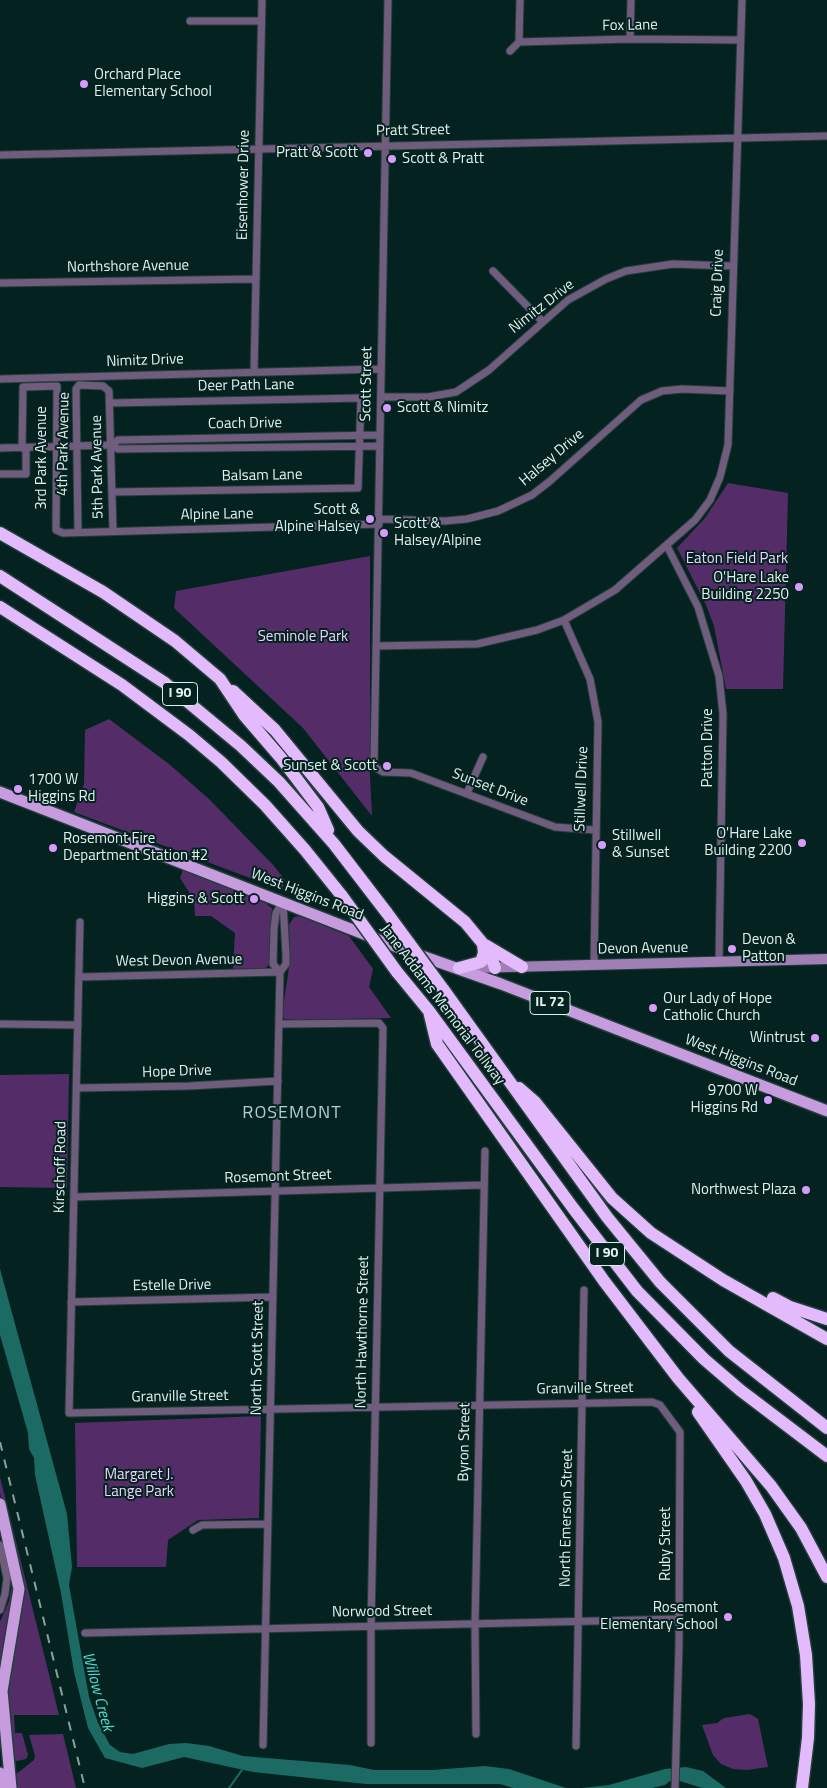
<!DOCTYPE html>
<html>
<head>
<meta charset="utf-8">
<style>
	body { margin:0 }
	canvas { display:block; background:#04221f }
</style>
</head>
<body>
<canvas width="827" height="1788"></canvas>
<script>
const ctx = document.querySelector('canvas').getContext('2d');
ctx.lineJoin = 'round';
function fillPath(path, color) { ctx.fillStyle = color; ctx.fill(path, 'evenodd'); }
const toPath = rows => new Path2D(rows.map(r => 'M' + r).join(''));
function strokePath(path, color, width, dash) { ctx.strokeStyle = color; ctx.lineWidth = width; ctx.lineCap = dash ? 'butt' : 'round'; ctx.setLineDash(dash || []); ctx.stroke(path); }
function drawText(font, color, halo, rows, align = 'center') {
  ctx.font = font + ' "Titillium Web",sans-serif'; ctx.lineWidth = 4; ctx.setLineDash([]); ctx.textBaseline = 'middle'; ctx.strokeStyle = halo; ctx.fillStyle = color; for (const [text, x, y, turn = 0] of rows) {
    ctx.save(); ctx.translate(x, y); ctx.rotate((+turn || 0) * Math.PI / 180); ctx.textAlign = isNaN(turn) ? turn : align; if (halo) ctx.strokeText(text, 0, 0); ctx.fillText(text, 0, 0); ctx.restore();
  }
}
fillPath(toPath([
	[728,483,788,493,783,689,726,689,714,626,706,605,677,548,705,518],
	[370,556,370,776,372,816,303,728,174,608,176,591],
	[109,719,169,764,209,799,274,866,285,880,282,890,74,812,84,784,85,730],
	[183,870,261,900,272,908,269,965,265,968,233,969,235,933,211,916,195,916,194,900,180,878],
	[300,916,349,936,373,969,369,987,391,1018,299,1020,284,1019,282,1014,290,961,289,925,294,917],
	[69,1074,67,1188,0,1187,0,1075],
	[261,1416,259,1518,198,1520,168,1540,166,1567,77,1567,75,1423],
	[0,1477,59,1715,14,1715,15,1733,22,1733,28,1755,26,1759,12,1762,7,1696,22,1584,0,1493],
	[16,1582,0,1677,0,1622,9,1601,12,1583],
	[750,1714,758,1719,768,1767,747,1770,733,1769,721,1764,713,1755,702,1725,717,1723,724,1718],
	[63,1734,76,1788,15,1788,15,1775,34,1760,35,1756,29,1735]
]), '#542d68');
fillPath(toPath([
	[0,1269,67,1514,72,1567,69,1585,89,1697,98,1723,110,1745,120,1752,133,1754,169,1744,186,1743,209,1746,243,1756,350,1765,374,1770,433,1770,485,1766,509,1769,566,1788,513,1788,500,1784,366,1784,253,1772,184,1757,142,1768,105,1758,88,1728,74,1672,61,1593,35,1475,34,1458,29,1449,28,1433,0,1335],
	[686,1767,703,1771,726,1788,702,1788,680,1781,670,1781,665,1785,652,1788,582,1788,609,1785,665,1769]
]), '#1c6a64');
strokePath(toPath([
	[229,1788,242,1770]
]), '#1c6a64', 2);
const street = toPath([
	[388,0,374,762,376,768,383,772,411,773,555,827,595,830],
	[190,21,261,21],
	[630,39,631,0],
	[519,42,630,39,740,40],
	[510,51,519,42,520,0],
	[0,155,827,136],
	[493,271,542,321],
	[0,283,256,279],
	[254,372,262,0],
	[0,379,381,369],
	[381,397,428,397,456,392,489,370,568,300,606,279,626,271,673,264,732,266],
	[110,403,361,398,358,488,113,492],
	[112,445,118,440,380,435],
	[0,448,112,445,118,449,380,446],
	[22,448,23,387,57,386,56,530,63,533,379,524],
	[0,474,26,474,26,448],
	[379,519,445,521,467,519,498,511,532,495,550,481,641,400,662,391,682,389,730,391],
	[78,532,76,389,79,385,103,386,109,391,113,531],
	[667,546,698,607,719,676,723,714,719,962],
	[564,620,590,679,598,722,594,964],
	[376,646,477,644,537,630,564,620,615,590,695,520,710,500,720,477,728,445,742,0],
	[467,793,483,757],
	[80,922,69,1413,652,1402,660,1405,680,1432,679,1644,675,1788],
	[280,972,273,964,274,928,276,913,283,902],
	[79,977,280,972],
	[0,1024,78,1025],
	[280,1024,379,1023,383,1028,371,1626,371,1743],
	[76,1088,189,1086,278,1081],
	[74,1197,483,1185],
	[71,1302,273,1297],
	[193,1530,202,1525,268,1524],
	[0,1545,7,1578,5,1594,0,1610],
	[85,1633,680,1619],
	[476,1734,475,1624,485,1151],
	[263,1745,280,972,286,964,286,955,283,902],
	[576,1746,584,1290]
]);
const secondary = toPath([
	[470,968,827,959]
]);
const primary = toPath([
	[0,792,402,949,501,984,827,1111],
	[0,1504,19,1589,2,1691,11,1788],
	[0,1773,3,1788]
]);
const highway = toPath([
	[0,533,103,592,175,641,220,679,244,715,281,758,318,807,328,830],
	[0,576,165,683,241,746,279,782,334,844,387,913],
	[0,607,122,685,189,735,221,762,265,805,305,850,342,896],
	[233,691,275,730,358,831,384,856,465,922,489,951,495,968],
	[485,945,522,967],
	[459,968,481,962,484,953,483,944],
	[397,972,429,1011,573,1208,637,1291,704,1359,740,1390,827,1456],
	[443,989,607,1217,660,1282,729,1351,827,1428],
	[429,1011,437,1044,604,1281,678,1378,771,1486,801,1528,827,1577],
	[519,1088,535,1102,612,1198,651,1233,723,1280,827,1339],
	[773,1298,790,1307,827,1319],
	[698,1412,746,1481,765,1514,784,1558,798,1606,806,1655,809,1704,808,1738,802,1788]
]);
strokePath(street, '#233f3c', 9);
strokePath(secondary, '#233f3c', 12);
strokePath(primary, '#233f3c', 14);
strokePath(highway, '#233f3c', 15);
strokePath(street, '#705c7c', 7);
strokePath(secondary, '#a080b4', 10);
strokePath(primary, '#c69cdf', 11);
strokePath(highway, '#e3bbfc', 12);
strokePath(toPath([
	[0,1442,85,1788]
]), '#8aa09d', 2, [9, 9]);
const highwayBridge = toPath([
	[342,896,397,972],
	[387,913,443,989]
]);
strokePath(highwayBridge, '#233f3c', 15, []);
strokePath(highwayBridge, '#e3bbfc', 12);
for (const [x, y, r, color] of [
	[84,84,5,"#d79bf9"],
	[368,153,5,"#d79bf9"],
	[392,159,5,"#d79bf9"],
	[387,408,5,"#d79bf9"],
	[370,519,5,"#d79bf9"],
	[384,533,5,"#d79bf9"],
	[799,587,5,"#d79bf9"],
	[387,766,5,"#d79bf9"],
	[18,789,5,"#d79bf9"],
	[802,843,5,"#d79bf9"],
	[602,845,5,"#d79bf9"],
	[53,848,5,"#d79bf9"],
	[254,899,5,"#d79bf9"],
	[732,949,5,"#d79bf9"],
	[653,1008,5,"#d79bf9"],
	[815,1038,5,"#d79bf9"],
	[768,1100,5,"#d79bf9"],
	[806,1190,5,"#d79bf9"],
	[728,1617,5,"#d79bf9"]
]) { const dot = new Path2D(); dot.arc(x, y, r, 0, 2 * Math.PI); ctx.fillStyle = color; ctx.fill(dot); strokePath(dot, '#04221f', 2); }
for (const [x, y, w] of [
	[180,694,35],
	[550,1003,40],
	[607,1254,35]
]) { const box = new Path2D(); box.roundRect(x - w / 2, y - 11.5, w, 23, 4); ctx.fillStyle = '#04221f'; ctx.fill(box); strokePath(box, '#e0f1ee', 1); }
drawText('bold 14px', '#e0f1ee', null, [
	["I 90",180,694],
	["IL 72",550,1003],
	["I 90",607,1254]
]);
drawText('15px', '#e0f1ee', '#04221f', [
	["Fox Lane",630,26,-1],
	["Pratt Street",413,131,-1],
	["Eisenhower Drive",244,185,-89],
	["Northshore Avenue",128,267,-1],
	["Craig Drive",718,283,-88],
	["Nimitz Drive",542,307,-38],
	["Nimitz Drive",145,361,-2],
	["Scott Street",367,384,-89],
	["Deer Path Lane",246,386,-1],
	["Coach Drive",245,424,-1],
	["4th Park Avenue",64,444,-89],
	["3rd Park Avenue",42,458,-90],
	["Halsey Drive",552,458,-40],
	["5th Park Avenue",98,467,-91],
	["Balsam Lane",262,476,-1],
	["Alpine Lane",217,515,-1],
	["Patton Drive",708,748,-90],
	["Sunset Drive",490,788,21],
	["Stillwell Drive",582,789,-88],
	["West Higgins Road",307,895,21],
	["Devon Avenue",643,949,-1],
	["West Devon Avenue",179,961,-1],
	["Jane Addams Memorial Tollway",442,1005,53],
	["West Higgins Road",741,1061,21],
	["Hope Drive",177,1072,-2],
	["Kirschoff Road",61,1167,-89],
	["Rosemont Street",278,1177,-2],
	["Estelle Drive",172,1286,-1],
	["North Hawthorne Street",363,1332,-89],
	["North Scott Street",258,1358,-89],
	["Granville Street",585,1389,-1],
	["Granville Street",180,1397,-1],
	["Byron Street",465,1442,-89],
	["North Emerson Street",567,1518,-89],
	["Ruby Street",666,1544,-90],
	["Norwood Street",382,1612,-1]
]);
drawText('15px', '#e0f1ee', '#04221f', [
	["Orchard Place",94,75,"left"],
	["Elementary School",94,92,"left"],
	["Pratt & Scott",358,153],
	["Scott & Pratt",402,159,"left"],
	["Scott & Nimitz",397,408,"left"],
	["Scott &",360,510],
	["Alpine Halsey",360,527],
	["Scott &",394,524,"left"],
	["Halsey/Alpine",394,541,"left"],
	["O'Hare Lake",789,578],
	["Building 2250",789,595],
	["Sunset & Scott",377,766],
	["1700 W",28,780,"left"],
	["Higgins Rd",28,797,"left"],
	["O'Hare Lake",792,834],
	["Building 2200",792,851],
	["Stillwell",612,836,"left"],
	["& Sunset",612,853,"left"],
	["Rosemont Fire",63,839,"left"],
	["Department Station #2",63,856,"left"],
	["Higgins & Scott",244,899],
	["Devon &",742,940,"left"],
	["Patton",742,957,"left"],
	["Our Lady of Hope",663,999,"left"],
	["Catholic Church",663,1016,"left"],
	["Wintrust",805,1038],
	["9700 W",758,1091],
	["Higgins Rd",758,1108],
	["Northwest Plaza",796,1190],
	["Rosemont",718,1608],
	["Elementary School",718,1625]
], 'right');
drawText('15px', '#ecd3fc', '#04221f', [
	["Eaton Field Park",737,559],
	["Seminole Park",303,637],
	["Margaret J.",139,1475],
	["Lange Park",139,1492]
]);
drawText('italic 16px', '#4fdfd3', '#04221f', [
	["Willow Creek",97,1692,75]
]);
ctx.letterSpacing = '1px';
drawText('18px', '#aed0cc', '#04221f', [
	["ROSEMONT",292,1114]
]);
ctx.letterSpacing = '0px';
</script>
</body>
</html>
